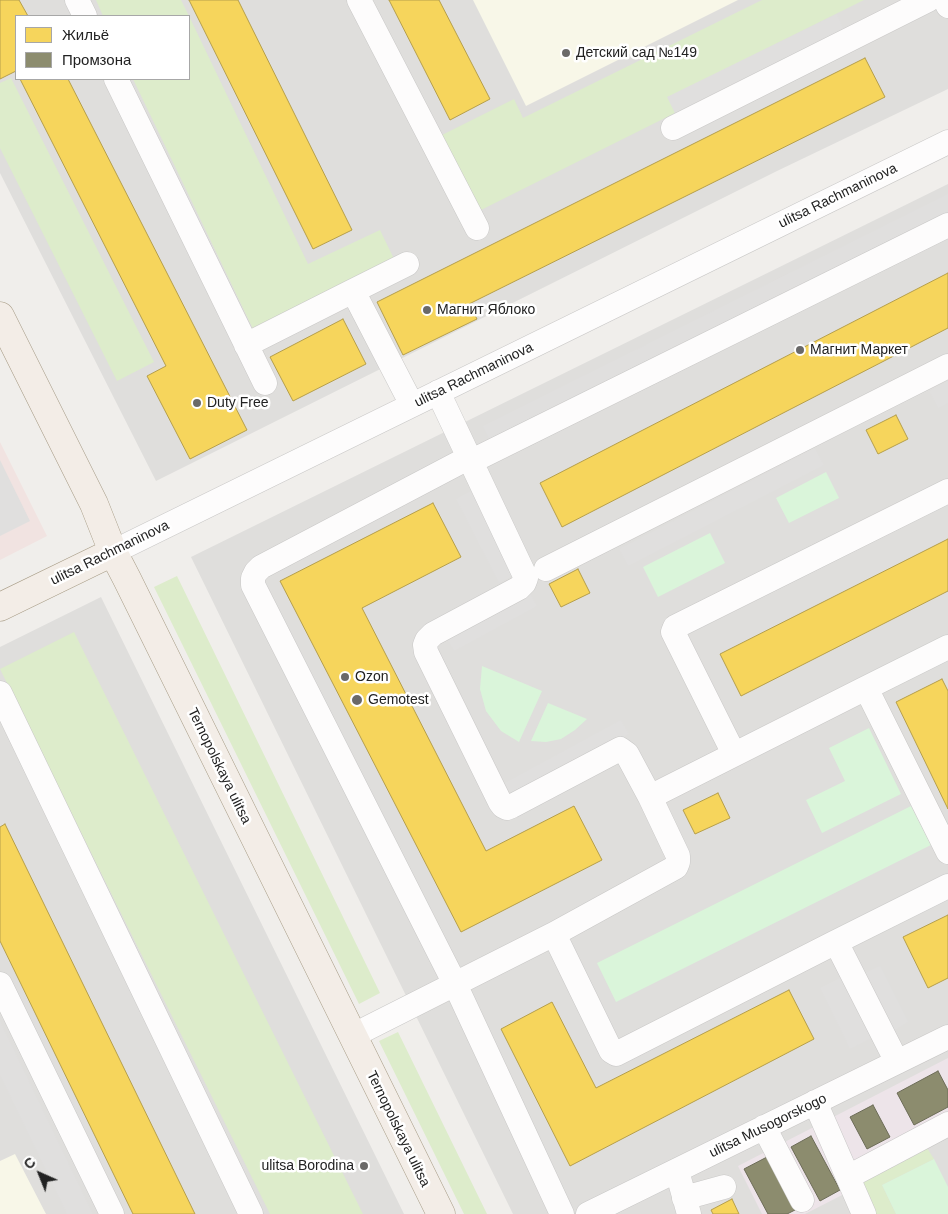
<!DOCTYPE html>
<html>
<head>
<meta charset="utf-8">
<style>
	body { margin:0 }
	#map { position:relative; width:948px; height:1214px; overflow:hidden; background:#f0eeeb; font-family:Arial,sans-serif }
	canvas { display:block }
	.legend { position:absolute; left:15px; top:15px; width:175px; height:65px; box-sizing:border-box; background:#fff; border:1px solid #a7a7a7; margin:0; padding:6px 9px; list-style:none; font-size:15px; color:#222 }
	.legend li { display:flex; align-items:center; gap:10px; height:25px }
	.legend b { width:25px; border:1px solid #a7a7a7 }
	.north { position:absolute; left:15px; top:1149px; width:50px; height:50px; -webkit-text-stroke:4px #fff; paint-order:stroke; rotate:316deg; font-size:14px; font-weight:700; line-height:20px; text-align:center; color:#222 }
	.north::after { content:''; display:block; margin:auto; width:18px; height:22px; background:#222; clip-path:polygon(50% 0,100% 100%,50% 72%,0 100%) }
</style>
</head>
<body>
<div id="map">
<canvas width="948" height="1214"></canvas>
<ul class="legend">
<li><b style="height:14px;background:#f6d55c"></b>Жильё</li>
<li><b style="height:14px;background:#8c8c6e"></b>Промзона</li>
</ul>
<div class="north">С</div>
</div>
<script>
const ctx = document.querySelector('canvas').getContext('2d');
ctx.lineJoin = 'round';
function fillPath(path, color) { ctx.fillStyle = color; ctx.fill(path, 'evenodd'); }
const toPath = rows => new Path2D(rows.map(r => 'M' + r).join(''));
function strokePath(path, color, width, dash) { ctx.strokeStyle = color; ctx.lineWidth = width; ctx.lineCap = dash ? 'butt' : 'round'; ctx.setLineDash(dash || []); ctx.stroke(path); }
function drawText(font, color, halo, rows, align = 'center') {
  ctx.font = font + ' Arial,sans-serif'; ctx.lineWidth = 5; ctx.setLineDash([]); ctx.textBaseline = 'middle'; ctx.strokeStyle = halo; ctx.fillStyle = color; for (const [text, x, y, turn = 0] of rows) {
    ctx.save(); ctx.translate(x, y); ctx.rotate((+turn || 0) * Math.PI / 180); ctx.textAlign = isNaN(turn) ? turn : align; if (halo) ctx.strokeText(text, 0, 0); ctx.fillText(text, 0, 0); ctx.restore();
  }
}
fillPath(toPath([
	[0,0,948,0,948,89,777,171,156,481,0,173],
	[16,16,189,16,189,79,16,79],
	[948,184,948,1214,513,1214,191,557],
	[101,597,404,1214,0,1214,0,647]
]), '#dfdedc');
fillPath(toPath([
	[0,442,47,536,0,560]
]), '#f1e3e1');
fillPath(toPath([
	[948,1058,948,1115,850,1191,805,1214,762,1214,738,1166]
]), '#ede4e9');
fillPath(toPath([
	[473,0,738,0,526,106],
	[15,1154,46,1214,0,1214,0,1161]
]), '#f8f7e8');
fillPath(toPath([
	[96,0,181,0,189,16,103,16],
	[762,0,864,0,668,97,675,113,477,212,440,136,514,99,523,118],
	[189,16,308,264,380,230,396,263,254,331,133,79,189,79],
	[11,78,154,362,117,381,0,148,0,83],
	[177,576,380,993,359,1004,154,587],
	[74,632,363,1214,270,1214,0,669],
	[398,1032,487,1214,464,1214,379,1041],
	[927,1148,934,1159,882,1185,896,1214,874,1214,858,1182]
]), '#ddeccb');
fillPath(toPath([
	[826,472,839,498,789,523,776,498],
	[710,533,725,563,658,597,643,567],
	[482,666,542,691,519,742,501,731,486,711,480,689],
	[548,703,587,719,575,730,561,739,546,742,531,741],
	[869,728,901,794,822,833,806,800,845,781,829,748],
	[911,806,931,845,616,1002,597,963],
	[934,1159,948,1187,948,1214,896,1214,882,1185]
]), '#daf5da');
fillPath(toPath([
	[837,14,844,30,675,113,667,97],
	[948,194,948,216,492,444,483,426],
	[948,381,948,403,938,408,929,391],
	[815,448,824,465,628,566,619,549],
	[0,460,30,521,0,536],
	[475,489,518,573,499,583,456,499],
	[528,589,537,606,454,651,444,634],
	[621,720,629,734,510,798,503,784],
	[880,966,908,1022,890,1033,861,975],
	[842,977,873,1037,850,1049,820,988],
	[0,1021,93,1214,67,1214,0,1075]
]), '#e0dfde');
const homes = toPath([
	[0,0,19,0,28,16,16,16,16,71,0,79,0,0],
	[189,0,238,0,352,230,313,249,189,0],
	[389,0,439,0,490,99,450,120,389,0],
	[865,58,885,97,469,304,477,319,403,355,377,302,865,58],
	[20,79,68,79,247,430,190,459,147,376,166,366,20,79],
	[948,273,948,328,562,527,540,483,948,273],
	[343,319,366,364,293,401,270,357,343,319],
	[896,415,908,439,878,454,866,430,896,415],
	[433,503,461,557,362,608,486,851,574,806,602,860,461,932,280,581,433,503],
	[948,539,948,591,741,696,720,654,948,539],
	[578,569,590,593,561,607,549,584,578,569],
	[942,679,948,691,948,809,896,702,942,679],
	[718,793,730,818,695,834,683,810,718,793],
	[5,824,195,1214,133,1214,0,941,0,827,5,824],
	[948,915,948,978,928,988,903,937,948,915],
	[789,990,814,1039,570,1166,501,1029,552,1002,596,1088,789,990],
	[732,1199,739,1214,713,1214,711,1210,732,1199]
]);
fillPath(homes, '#f6d55c');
strokePath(homes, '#b69f4b', 1);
const industry = toPath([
	[938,1071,948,1090,948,1107,914,1125,897,1093,938,1071],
	[873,1105,890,1137,867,1149,850,1117,873,1105],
	[811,1136,840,1190,820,1201,791,1147,811,1136],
	[767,1157,795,1210,787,1214,768,1214,744,1169,767,1157]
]);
fillPath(industry, '#8c8c6e');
strokePath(industry, '#6c6c57', 1);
const minor = toPath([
	[77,0,85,16],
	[359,0,477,228],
	[945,0,948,6],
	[116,79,265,383],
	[673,128,928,0],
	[407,264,353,291,412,405],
	[246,345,353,291],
	[438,392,526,578,524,583,519,588,433,634,427,640,425,645,426,652,500,802,503,806,507,808,512,806,620,749,627,754,650,797],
	[470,457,261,567,256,572,253,578,253,585,455,984,562,1214],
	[472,461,948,225],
	[113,552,948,142],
	[546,569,948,366],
	[948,647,866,688,948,852],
	[0,693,251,1214],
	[734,754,673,632,675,627,948,491],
	[554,934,676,867,678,862,678,856,650,797,866,688],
	[836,942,948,886],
	[0,984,112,1214],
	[352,1036,554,934,611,1051,616,1054,836,942,897,1062],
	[815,1102,864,1214],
	[764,1127,802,1200],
	[677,1171,689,1214],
	[848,1177,948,1124],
	[684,1198,724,1187],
	[588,1214,948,1037]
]);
const major = toPath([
	[0,316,94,504,113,552,127,579,441,1214],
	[0,607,113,552]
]);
strokePath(minor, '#c9c8c7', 25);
strokePath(major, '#a79c86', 29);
strokePath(minor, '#fdfcfc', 24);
strokePath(major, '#f3ede7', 28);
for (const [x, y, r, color] of [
	[566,53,5,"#6a6968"],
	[427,310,5,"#6a6968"],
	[800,350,5,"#6a6968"],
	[197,403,5,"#6a6968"],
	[345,677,5,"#6a6968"],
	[357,700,6,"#6a6968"],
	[364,1166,5,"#6a6968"]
]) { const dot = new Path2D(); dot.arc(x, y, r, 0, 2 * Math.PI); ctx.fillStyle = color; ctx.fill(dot); strokePath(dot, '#fff', 2); }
drawText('14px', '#222', '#fff', [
	["Детский сад №149",576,53],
	["Магнит Яблоко",437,310],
	["Магнит Маркет",810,350],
	["Duty Free",207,403],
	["Ozon",355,677],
	["Gemotest",368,700],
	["ulitsa Borodina",354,1166,"right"]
], 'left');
drawText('14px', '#222', '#fff', [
	["ulitsa Rachmaninova",838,196,-26],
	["ulitsa Rachmaninova",474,375,-26],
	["ulitsa Rachmaninova",110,553,-26],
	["Ternopolskaya ulitsa",219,766,64],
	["ulitsa Musogorskogo",768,1126,-26],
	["Ternopolskaya ulitsa",398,1129,64]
]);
</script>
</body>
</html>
